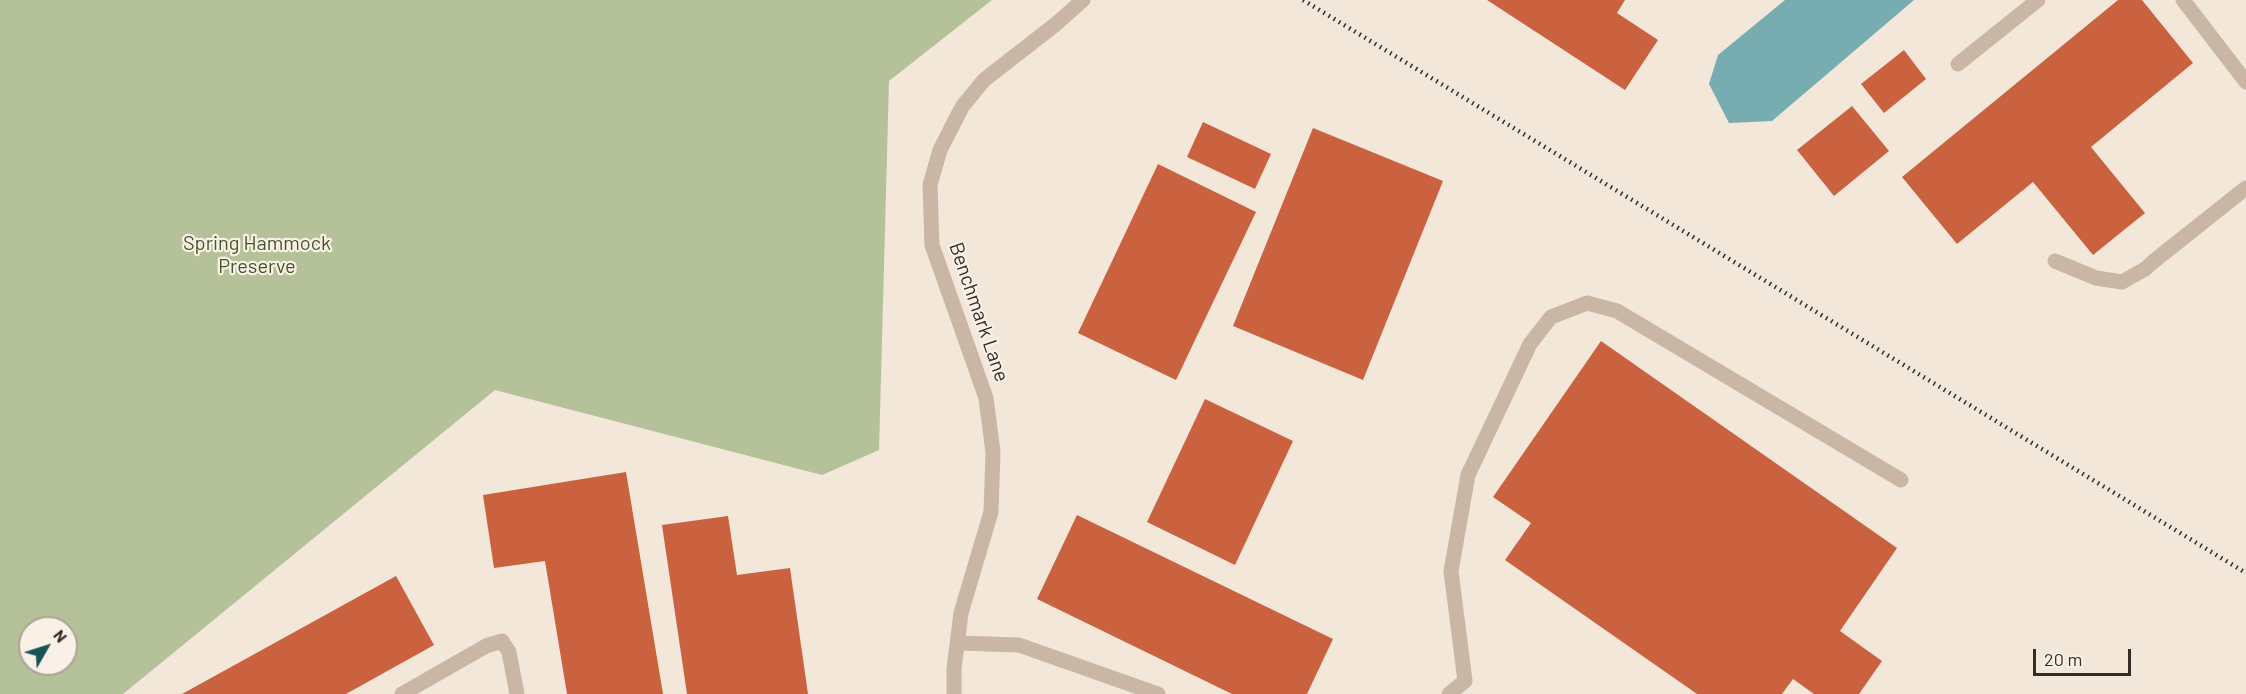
<!DOCTYPE html>
<html>
<head>
<meta charset="utf-8">
<style>
	body { margin:0 }
	#map { position:relative; width:2246px; height:694px; overflow:hidden; background:#f2e7d9; font-family:Barlow,sans-serif }
	canvas { display:block }
	.north { position:absolute; left:18px; top:616px; width:60px; height:60px; box-sizing:border-box; background:#faf1e6; border:2px solid #aca29a; border-radius:50%; rotate:51deg; font-size:16px; font-weight:700; line-height:24px; text-align:center; color:#362b27 }
	.north::after { content:''; display:block; margin:auto; width:21px; height:27px; background:#1b5458; clip-path:polygon(50% 0,100% 100%,50% 72%,0 100%) }
	.scale { position:absolute; left:2033px; top:649px; width:98px; height:27px; box-sizing:border-box; border:3px solid #362b27; border-top:0; padding-left:8px; font-size:18px; line-height:21px; white-space:nowrap; color:#362b27; -webkit-text-stroke:4px #faf1e6; paint-order:stroke }
</style>
</head>
<body>
<div id="map">
<canvas width="2246" height="694"></canvas>
<div class="north">N</div>
<div class="scale">20 m</div>
</div>
<script>
const ctx = document.querySelector('canvas').getContext('2d');
ctx.lineJoin = 'round';
function fillPath(path, color) { ctx.fillStyle = color; ctx.fill(path, 'evenodd'); }
const toPath = rows => new Path2D(rows.map(r => 'M' + r).join(''));
function strokePath(path, color, width, dash) { ctx.strokeStyle = color; ctx.lineWidth = width; ctx.lineCap = dash ? 'butt' : 'round'; ctx.setLineDash(dash || []); ctx.stroke(path); }
function drawText(font, color, halo, rows, align = 'center') {
  ctx.font = font + ' Barlow,sans-serif'; ctx.lineWidth = 4.5; ctx.setLineDash([]); ctx.textBaseline = 'middle'; ctx.strokeStyle = halo; ctx.fillStyle = color; for (const [text, x, y, turn = 0] of rows) {
    ctx.save(); ctx.translate(x, y); ctx.rotate((+turn || 0) * Math.PI / 180); ctx.textAlign = isNaN(turn) ? turn : align; if (halo) ctx.strokeText(text, 0, 0); ctx.fillText(text, 0, 0); ctx.restore();
  }
}
fillPath(toPath([
	[0,0,992,0,889,81,879,450,822,475,495,390,123,694,0,694],
	[30,628,66,628,66,664,30,664]
]), '#b4c199');
fillPath(toPath([
	[1785,0,1914,0,1772,121,1729,123,1709,84,1718,55]
]), '#77adb0');
fillPath(toPath([
	[1487,0,1625,0,1617,13,1658,40,1625,90],
	[2118,0,2142,0,2193,63,2091,147,2145,213,2093,255,2033,182,1957,244,1902,177],
	[1904,50,1926,79,1884,113,1861,84],
	[1852,106,1889,151,1834,196,1797,150],
	[1203,122,1271,154,1255,189,1187,157],
	[1313,128,1443,181,1363,380,1233,326],
	[1158,164,1256,212,1176,380,1078,333],
	[1601,341,1897,548,1840,631,1882,661,1859,694,1814,694,1793,679,1782,694,1697,694,1505,560,1531,523,1493,497],
	[1205,399,1293,441,1235,565,1147,522],
	[626,472,663,694,567,694,545,561,494,568,483,495],
	[1077,515,1333,639,1307,694,1232,694,1037,599],
	[728,516,737,575,790,568,808,694,687,694,662,525],
	[396,576,434,645,346,694,182,694]
]), '#ca6240');
strokePath(toPath([
	[2183,0,2246,82],
	[1958,64,2038,0],
	[2055,261,2096,278,2122,282,2145,269,2154,261],
	[958,643,1019,645,1158,694],
	[1465,681,1451,571,1468,475,1530,344,1551,317,1587,303,1617,311,1901,480],
	[402,694,486,646,502,641,509,652,517,694]
]), '#cab6a5', 15);
strokePath(toPath([
	[2154,261,2246,188],
	[954,694,954,669,961,613,991,512,993,452,986,398,932,245,930,185,940,150,962,107,984,80,1056,24,1083,0],
	[1449,694,1465,681]
]), '#cab6a5', 15);
strokePath(toPath([
	[1303,0,2246,573]
]), '#362b27', 4.5, [1.5, 4.5]);
drawText('20px', '#45552a', '#faf1e6', [
	["Spring Hammock",257,243],
	["Preserve",257,266]
]);
drawText('20px', '#362b27', '#faf1e6', [
	["Benchmark Lane",979,312,71]
]);
</script>
</body>
</html>
